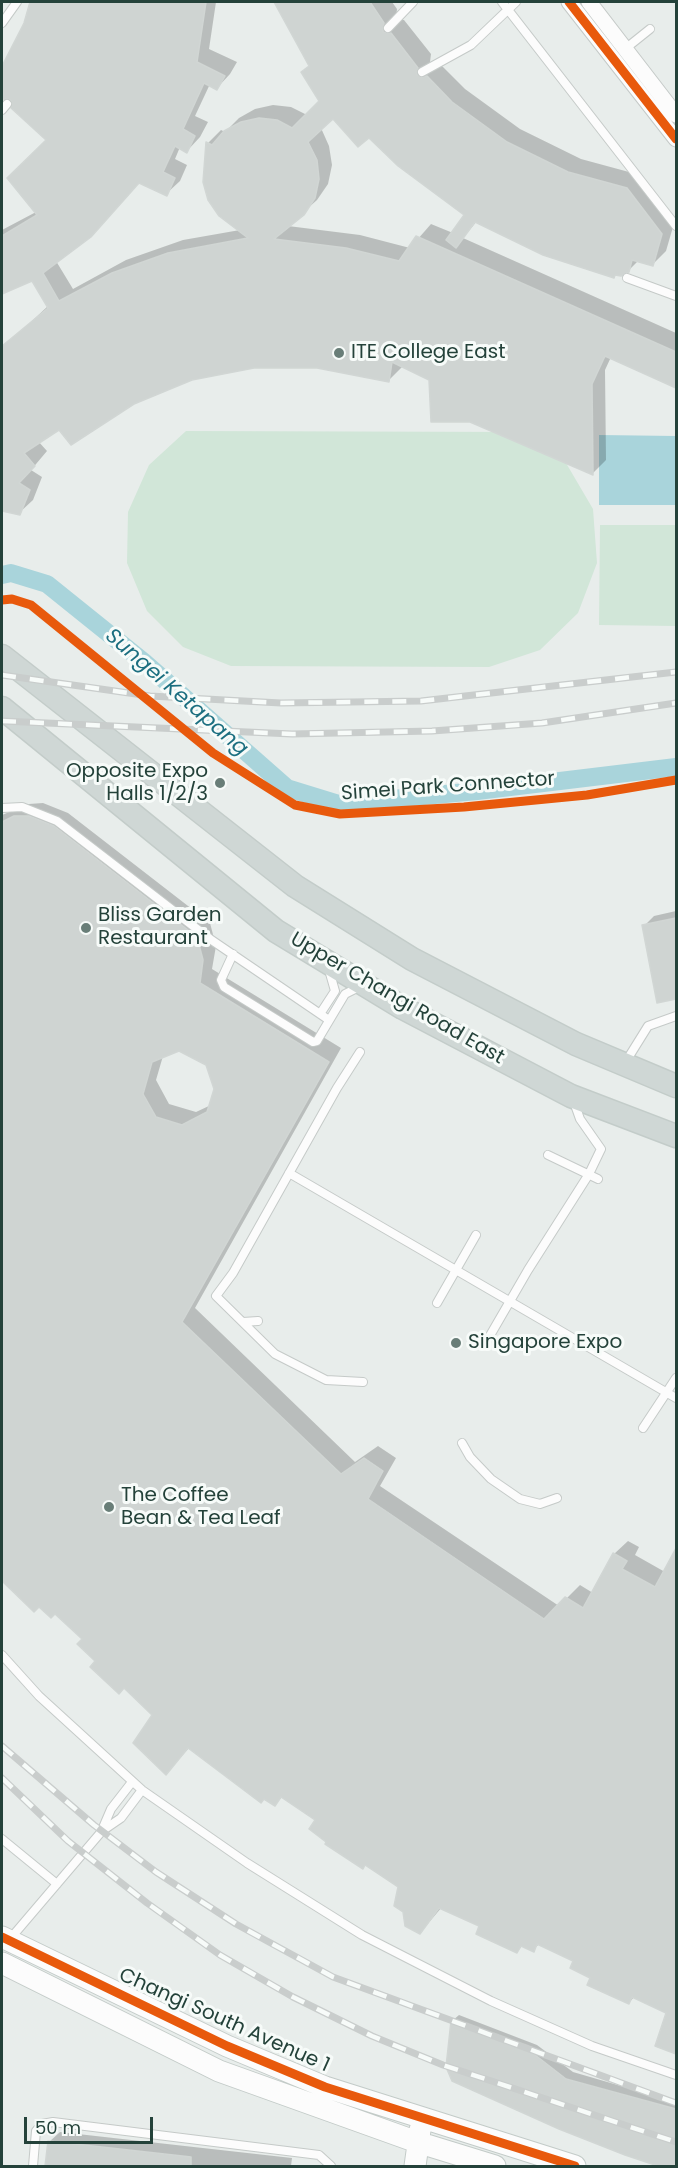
<!DOCTYPE html>
<style>
body{margin:0}
#map{position:relative;width:678px;height:2168px;overflow:hidden;background:#e8edeb;font-family:Poppins,sans-serif}
canvas{display:block}
.frame{position:absolute;inset:0;border:3px solid #24423a;pointer-events:none}
.scale{position:absolute;left:24px;top:2117px;width:129px;height:27px;box-sizing:border-box;border:3px solid #24423a;border-top:0;padding-left:8px;font-size:18px;line-height:21px;white-space:nowrap;color:#24423a;-webkit-text-stroke:4px #f7fbf9;paint-order:stroke}
</style>
<div id="map">
<canvas width="678" height="2168"></canvas>
<div class="frame"></div>
<div class="scale">50 m</div>
</div>
<script>
const ctx = document.querySelector('canvas').getContext('2d');
ctx.lineJoin = 'round';
function paint(path, color) {
  ctx.fillStyle = color;
  ctx.fill(path, 'evenodd');
}
function shape(rows) {
  const path = new Path2D();
  for (const r of rows) {
    path.moveTo(r[0], r[1]);
    for (let i = 2; i < r.length; i += 2) path.lineTo(r[i], r[i + 1]);
  }
  return path;
}
function strokePath(path, color, width, dash) {
  ctx.strokeStyle = color;
  ctx.lineWidth = width;
  ctx.lineCap = dash ? 'butt' : 'round';
  ctx.setLineDash(dash || []);
  ctx.stroke(path);
}
function write(font, color, halo, rows, align = 'center') {
  ctx.font = font + ' Poppins,sans-serif';
  ctx.lineWidth = 6;
  ctx.setLineDash([]);
  ctx.textBaseline = 'middle';
  ctx.strokeStyle = halo;
  ctx.fillStyle = color;
  for (const [text, x, y, turn = 0] of rows) {
    ctx.save();
    ctx.translate(x, y);
    ctx.rotate((+turn || 0) * Math.PI / 180);
    ctx.textAlign = isNaN(turn) ? turn : align;
    if (halo) ctx.strokeText(text, 0, 0);
    ctx.fillText(text, 0, 0);
    ctx.restore();
  }
}
paint(shape([
 [186,431,522,432,566,463,593,509,597,563,578,613,540,650,489,667,231,666,183,647,147,611,127,563,128,512,149,465],
 [600,525,676,525,676,626,599,625]
]), '#d1e6d8');
paint(shape([
 [599,435,676,436,676,505,599,505]
]), '#a9d4db');
paint(shape([
 [31,2,216,2,209,49,237,62,230,74,217,88,210,84,195,116,208,122,200,137,187,151,180,147,175,159,187,165,180,181,166,194,140,182,104,222,56,261,73,289,126,260,183,240,240,230,205,181,208,143,221,130,225,132,239,118,255,109,273,105,291,107,307,115,321,101,310,65,276,2,392,2,397,9,396,19,404,20,431,54,430,62,440,64,465,89,520,129,581,159,640,175,675,220,666,251,653,264,639,260,628,271,614,276,477,221,463,238,676,333,676,386,611,357,605,370,606,460,593,473,430,379,403,366,389,380,317,366,254,366,192,379,60,428,38,441,47,451,31,470,42,477,33,500,19,513,2,510,2,349,48,306,32,279,2,293,2,230,36,212,48,139,13,98,2,97,2,68,26,23],
 [333,116,369,136,466,215,453,233,431,224,410,248,360,235,288,226,317,200,328,184,332,165,329,146,321,128],
 [43,803,68,813,210,923,216,946,212,969,341,1048,195,1308,355,1462,378,1446,396,1458,380,1486,559,1606,580,1585,593,1593,614,1554,628,1541,639,1547,635,1555,665,1572,676,1551,676,2053,657,2045,668,2013,634,1997,629,2003,592,1977,575,1960,540,1943,533,1950,523,1945,517,1952,481,1926,442,1907,420,1933,400,1887,317,1820,283,1796,275,1804,190,1747,166,1773,154,1715,97,1661,85,1639,56,1612,2,1569,2,815,29,804],
 [179,1049,207,1064,215,1089,211,1105,196,1112,169,1104,156,1080,163,1056],
 [676,911,676,997,658,1001,644,926,654,916],
 [459,2015,537,2045,573,2072,676,2102,676,2166,664,2166,509,2106,448,2067,452,2021],
 [456,2021,537,2052,536,2055,456,2024],
 [60,2132,292,2158,291,2166,47,2166,49,2142]
]), '#0003');
strokePath(shape([
 [2,575,11,573,47,584,144,662,287,788,339,804,477,791,676,767]
]), '#a9d4db', 18);
const building = shape([
 [30,2,206,2,197,62,225,76,217,90,204,83,183,129,195,136,187,153,175,146,163,172,175,178,167,196,139,183,91,237,43,273,59,301,112,273,168,253,248,238,219,216,208,200,203,182,206,142,212,145,224,131,241,122,259,118,277,120,292,128,319,101,301,72,309,66,274,2,370,2,384,23,383,32,391,33,418,68,417,75,427,76,452,102,507,142,568,172,627,188,662,234,653,266,632,260,629,272,621,276,615,275,614,278,543,255,475,222,456,248,446,240,464,215,398,166,369,138,358,147,333,119,308,142,317,160,319,179,315,198,304,215,274,239,346,248,399,261,416,236,676,352,676,388,605,356,592,384,593,475,470,422,431,422,429,380,392,362,389,382,317,368,254,368,192,380,134,404,71,445,59,430,24,453,35,466,19,483,30,490,20,515,2,511,2,346,48,308,32,281,2,294,2,236,37,215,7,178,46,140,11,108,11,100,2,99,2,66,24,23,30,2],
 [14,816,29,816,54,826,197,937,203,960,200,983,329,1062,182,1322,341,1474,364,1458,383,1471,368,1499,544,1619,565,1597,583,1608,613,1553,627,1561,622,1569,655,1587,676,1548,676,2054,655,2046,666,2013,632,1997,629,2004,587,1985,590,1978,570,1968,573,1961,537,1944,534,1952,521,1946,517,1953,476,1934,479,1926,439,1908,420,1934,405,1926,403,1912,394,1906,398,1887,365,1865,363,1869,325,1844,326,1842,309,1829,315,1820,281,1797,275,1806,264,1799,261,1803,188,1748,166,1775,133,1743,152,1715,124,1688,119,1694,90,1667,95,1661,77,1644,82,1639,55,1614,51,1618,39,1607,34,1612,2,1581,2,822,14,816],
 [179,1051,206,1065,214,1089,207,1112,182,1125,156,1117,143,1094,152,1062,179,1051],
 [676,918,676,999,657,1003,642,925,676,918],
 [451,2021,530,2051,566,2079,676,2109,676,2166,658,2166,625,2155,559,2129,452,2081,446,2067,451,2021],
 [48,2141,191,2157,191,2166,45,2166,48,2141]
]);
paint(building, '#cfd4d2');
strokePath(building, '#d1d6d4', 1.5);
const lane = shape([
 [502,2,676,226],
 [2,23,17,2],
 [388,28,413,2],
 [625,49,650,29],
 [422,72,471,45,516,2],
 [2,110,7,104],
 [627,278,676,296],
 [2,808,22,807,57,821,210,939,329,1020],
 [233,954,221,980,224,987,313,1042,317,1041,345,994,361,986],
 [320,1014,335,991,329,970],
 [360,1052,337,1088,233,1273,216,1296,275,1354,326,1380,363,1382],
 [625,1063,648,1026,676,1016],
 [548,1155,598,1179],
 [289,1173,676,1398],
 [437,1303,476,1235],
 [243,1322,258,1321],
 [488,1339,528,1270,589,1174,601,1149,580,1119,574,1102],
 [643,1428,676,1378],
 [462,1443,470,1457,491,1479,520,1499,540,1504,557,1498],
 [2,1655,39,1696,142,1790,247,1863,362,1935,491,2001,592,2046,676,2075],
 [102,1830,111,1809,132,1782],
 [2,1839,57,1884],
 [10,1939,102,1831,121,1818,142,1790],
 [33,2166,36,2131,42,2124,53,2122,319,2155,331,2166]
]);
const street = shape([
 [569,2,676,139],
 [589,2,676,115]
]);
const secondary = shape([
 [2,1937,227,2046,325,2087,575,2166],
 [2,1963,219,2071,417,2142,495,2166],
 [415,2166,420,2130]
]);
const primary = shape([
 [2,656,295,886,412,959,576,1044,676,1086],
 [2,708,276,931,403,1008,571,1096,676,1136]
]);
strokePath(lane, '#c5cac8', 10);
strokePath(street, '#c5cac8', 17);
strokePath(secondary, '#c3cbc8', 23);
strokePath(primary, '#c3ccc9', 25);
strokePath(lane, '#fcfcfc', 8);
strokePath(street, '#fcfcfc', 15);
strokePath(secondary, '#fcfcfc', 21);
strokePath(primary, '#cfd7d5', 22);
const rail = shape([
 [2,675,150,696,281,703,421,701,676,672],
 [2,721,292,734,432,731,542,723,676,703],
 [2,1746,94,1825,156,1872,236,1924,333,1977,676,2103],
 [2,1778,68,1841,147,1903,220,1955,293,1997,372,2036,443,2065,676,2142]
]);
strokePath(rail, '#c9cdcc', 7);
strokePath(rail, '#f7fbf9', 4.5, [14]);
strokePath(shape([
 [569,2,676,139],
 [2,600,12,599,31,605,213,753,295,805,340,814,464,807,587,795,676,780],
 [2,1937,227,2046,325,2087,575,2166]
]), '#e8590c', 9);
for (const [x, y, r, color] of [
 [339,353,6,"#697e78"],
 [220,783,6,"#697e78"],
 [86,928,6,"#697e78"],
 [456,1343,6,"#697e78"],
 [109,1507,6,"#697e78"]
]) {
  const dot = new Path2D();
  dot.arc(x, y, r, 0, 2 * Math.PI);
  ctx.fillStyle = color;
  ctx.fill(dot);
  strokePath(dot, '#f7fbf9', 2);
}
write('20px', '#24423a', '#f7fbf9', [
 ["ITE College East",351,353],
 ["Opposite Expo",208,772,"right"],
 ["Halls 1/2/3",208,795,"right"],
 ["Bliss Garden",98,916],
 ["Restaurant",98,939],
 ["Singapore Expo",468,1343],
 ["The Coffee",121,1496],
 ["Bean & Tea Leaf",121,1519]
], 'left');
write('20px', '#24423a', '#f7fbf9', [
 ["Simei Park Connector",448,787,-4],
 ["Upper Changi Road East",397,999,30],
 ["Changi South Avenue 1",224,2021,24]
]);
write('italic 21px', '#1c6f80', '#f7fbf9', [
 ["Sungei Ketapang",176,693,41]
]);
</script>
